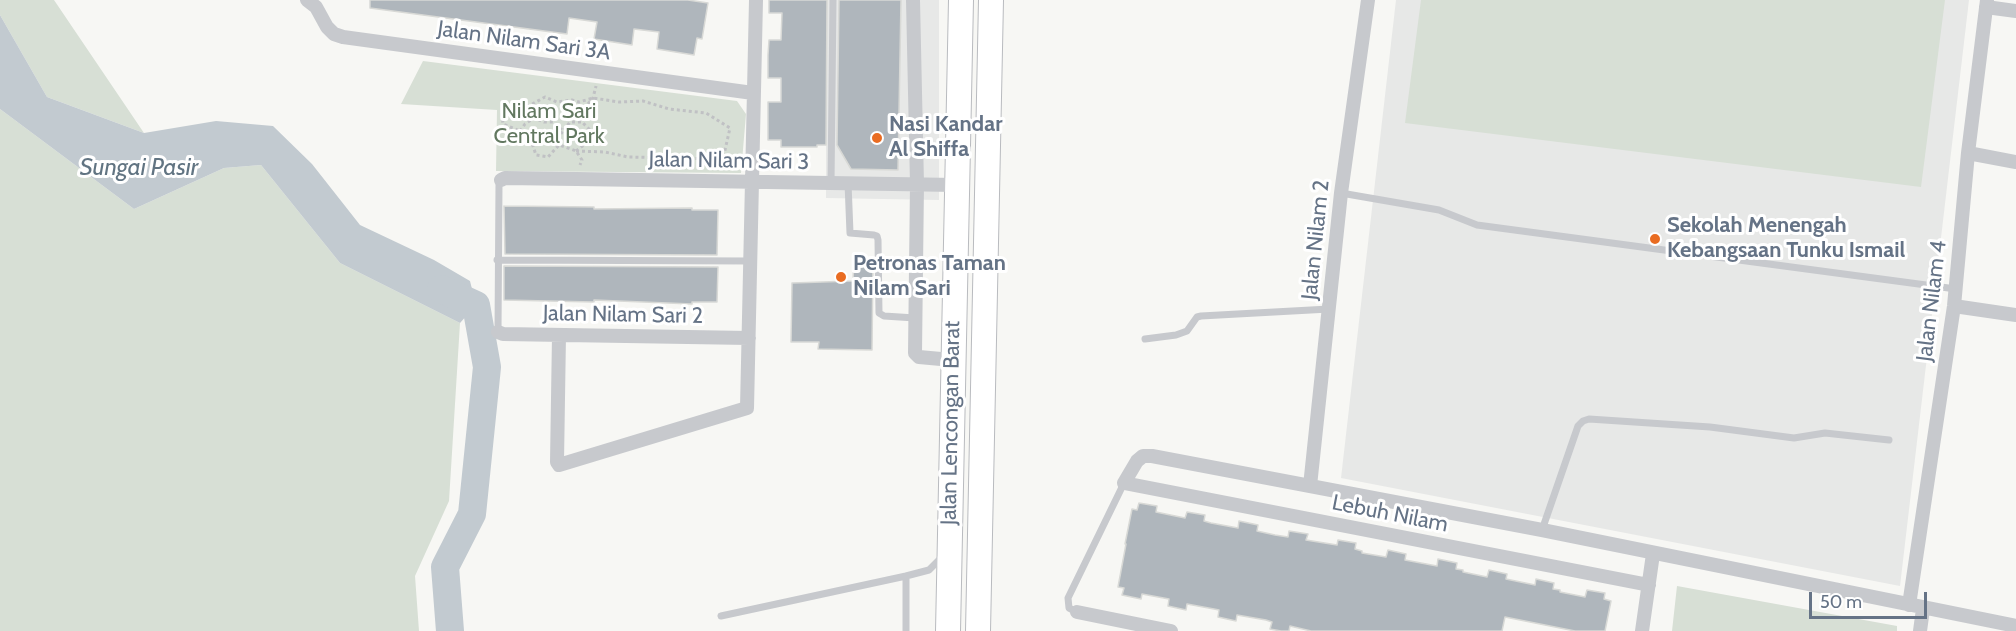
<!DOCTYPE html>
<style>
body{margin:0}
#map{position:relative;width:2016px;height:631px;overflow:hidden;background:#f7f7f4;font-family:Cabin,sans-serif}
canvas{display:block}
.scale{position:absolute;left:1809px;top:592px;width:118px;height:27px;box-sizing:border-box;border:3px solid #657386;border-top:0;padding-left:8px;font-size:18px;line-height:21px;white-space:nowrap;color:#657386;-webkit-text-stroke:4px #fff;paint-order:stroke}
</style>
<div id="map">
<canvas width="2016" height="631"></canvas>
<div class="scale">50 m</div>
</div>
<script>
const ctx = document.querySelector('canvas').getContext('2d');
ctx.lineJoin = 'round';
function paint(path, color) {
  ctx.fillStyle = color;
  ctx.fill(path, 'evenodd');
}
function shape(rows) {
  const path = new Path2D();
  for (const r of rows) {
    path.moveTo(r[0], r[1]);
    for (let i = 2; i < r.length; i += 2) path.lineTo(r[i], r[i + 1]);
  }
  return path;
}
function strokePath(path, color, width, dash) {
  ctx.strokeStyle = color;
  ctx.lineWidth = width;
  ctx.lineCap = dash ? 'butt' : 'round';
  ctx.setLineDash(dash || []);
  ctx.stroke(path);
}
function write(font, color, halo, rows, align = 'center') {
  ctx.font = font + ' Cabin,sans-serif';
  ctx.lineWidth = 6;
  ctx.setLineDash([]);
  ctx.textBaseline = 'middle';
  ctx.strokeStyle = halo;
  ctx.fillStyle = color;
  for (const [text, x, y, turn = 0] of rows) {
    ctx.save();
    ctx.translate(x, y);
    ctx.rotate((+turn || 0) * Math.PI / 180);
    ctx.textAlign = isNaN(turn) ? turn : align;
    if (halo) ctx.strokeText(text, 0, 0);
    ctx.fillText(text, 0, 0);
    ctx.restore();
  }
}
paint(shape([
 [826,0,939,0,939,200,826,198],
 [1396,0,1969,0,1900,586,1341,478]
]), '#e7e8e7');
paint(shape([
 [0,0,54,0,144,133,47,97,0,15],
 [1421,0,1945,0,1921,187,1405,123],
 [423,61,737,101,746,114,741,173,496,171,497,110,401,104],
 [0,109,134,209,224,168,261,165,340,263,460,323,449,501,415,576,419,631,0,631],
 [1677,586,1897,626,1897,631,1672,631]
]), '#d7dfd5');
paint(shape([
 [0,15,47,97,144,133,216,121,273,126,312,164,360,225,434,260,470,281,476,305,460,323,340,263,261,165,224,168,134,209,0,109]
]), '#c2cad0');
strokePath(shape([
 [441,289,476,305,487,367,472,514,445,567,450,631]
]), '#c2cad0', 28);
const building = shape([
 [370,0,688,0,708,3,702,39,697,38,694,55,657,49,659,32,634,29,632,45,594,39,597,22,569,18,567,34,370,8,370,0],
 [769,0,827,0,826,145,817,145,817,147,781,147,781,140,768,140,768,102,781,102,781,78,768,78,768,55,769,40,781,40,782,13,769,13,769,0],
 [839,0,901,0,898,170,851,169,837,145,839,0],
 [504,206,594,207,594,209,692,208,692,210,718,210,717,255,505,254,504,206],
 [854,257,873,258,872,350,818,349,819,342,791,342,792,283,853,281,854,257],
 [504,266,718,267,717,302,692,302,692,304,594,300,594,302,504,300,504,266],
 [1139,503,1157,506,1156,512,1185,518,1187,512,1205,515,1204,521,1211,523,1238,528,1239,521,1258,525,1257,531,1275,535,1288,537,1289,531,1308,534,1306,540,1337,545,1338,540,1356,543,1355,549,1362,551,1362,553,1386,557,1388,550,1406,554,1405,560,1437,566,1438,559,1457,563,1456,569,1463,570,1463,572,1487,577,1489,570,1507,574,1506,579,1535,585,1536,579,1554,583,1553,589,1560,590,1560,592,1585,597,1587,590,1605,593,1604,599,1611,601,1605,631,1575,631,1505,617,1502,631,1311,631,1290,626,1289,631,1281,631,1270,629,1272,622,1266,620,1237,615,1236,621,1218,617,1219,610,1214,609,1187,604,1186,610,1168,606,1169,599,1142,594,1141,599,1122,595,1124,588,1118,587,1126,544,1125,544,1132,509,1137,510,1139,503]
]);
paint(building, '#afb6bc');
strokePath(building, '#d8d9d6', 1.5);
const highway = shape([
 [948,631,961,0],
 [978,631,991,0]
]);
strokePath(highway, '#b9bbbf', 26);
strokePath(shape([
 [520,131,525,124,534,118,544,122,553,122,563,131,570,122,582,122],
 [559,145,558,138,563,131],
 [576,151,605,152,628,157,723,159,730,128,706,113,669,109,643,101,619,102,593,98,579,102,572,100,557,102,545,97,523,109,510,108,502,114,503,124,520,131,524,139,532,143,536,155,548,157,559,145,576,151,582,160,580,165],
 [576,151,592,139,591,131,582,122,587,105,593,98,596,86]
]), '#c0c1c4', 3, [3, 3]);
strokePath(shape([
 [831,183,833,0],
 [848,183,850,233,874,235,877,236,878,240,879,313,884,316,915,318],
 [1341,193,1439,210,1477,225,1956,289],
 [497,260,750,261],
 [498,332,499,184,501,180],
 [1145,339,1176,335,1187,331,1197,317,1201,316,1329,309],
 [1542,530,1578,426,1583,421,1589,419,1710,427,1794,438,1825,433,1889,440],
 [1077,612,1069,608,1068,598,1124,483],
 [721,616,906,576],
 [906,631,906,576,929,570,943,556]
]), '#c7c9cd', 7);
strokePath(shape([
 [307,0,316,7,327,27,334,34,343,37,753,93],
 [913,0,917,184,915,353,919,357,952,360],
 [1986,7,2016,11],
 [1968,153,2016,162],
 [501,180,505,178,577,179,956,185],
 [1954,306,2016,315],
 [498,332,503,334,749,338],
 [559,335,557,462,559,465,747,408,756,0],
 [1310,486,1341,193,1368,0],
 [1649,585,1124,483,1137,461,1143,456,1152,456,1542,530,2016,626],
 [1909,605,1954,306,1968,153,1987,0],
 [1077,612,1171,631],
 [1642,631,1653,554],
 [1920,631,1923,609]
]), '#c7c9cd', 14);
strokePath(highway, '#fff', 24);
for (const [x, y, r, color] of [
 [877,138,6,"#e96c22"],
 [1655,239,6,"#e96c22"],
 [841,277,6,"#e96c22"]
]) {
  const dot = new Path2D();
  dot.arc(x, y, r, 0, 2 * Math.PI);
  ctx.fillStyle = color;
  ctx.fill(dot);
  strokePath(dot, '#fff', 2);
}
write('22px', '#657386', '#fff', [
 ["Jalan Nilam Sari 3A",524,41,8],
 ["Jalan Nilam Sari 3",729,161,1],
 ["Jalan Nilam 2",1316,240,-84],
 ["Jalan Nilam 4",1932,301,-83],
 ["Jalan Nilam Sari 2",623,315,1],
 ["Jalan Lencongan Barat",951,423,-89],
 ["Lebuh Nilam",1390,514,11]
]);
write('22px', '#627860', '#fff', [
 ["Nilam Sari",549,112],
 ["Central Park",549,137]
]);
write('bold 22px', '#657386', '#fff', [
 ["Nasi Kandar",889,125],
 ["Al Shiffa",889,150],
 ["Sekolah Menengah",1667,226],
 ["Kebangsaan Tunku Ismail",1667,251],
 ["Petronas Taman",853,264],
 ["Nilam Sari",853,289]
], 'left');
write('italic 24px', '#617482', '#fff', [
 ["Sungai Pasir",139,168]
]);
</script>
